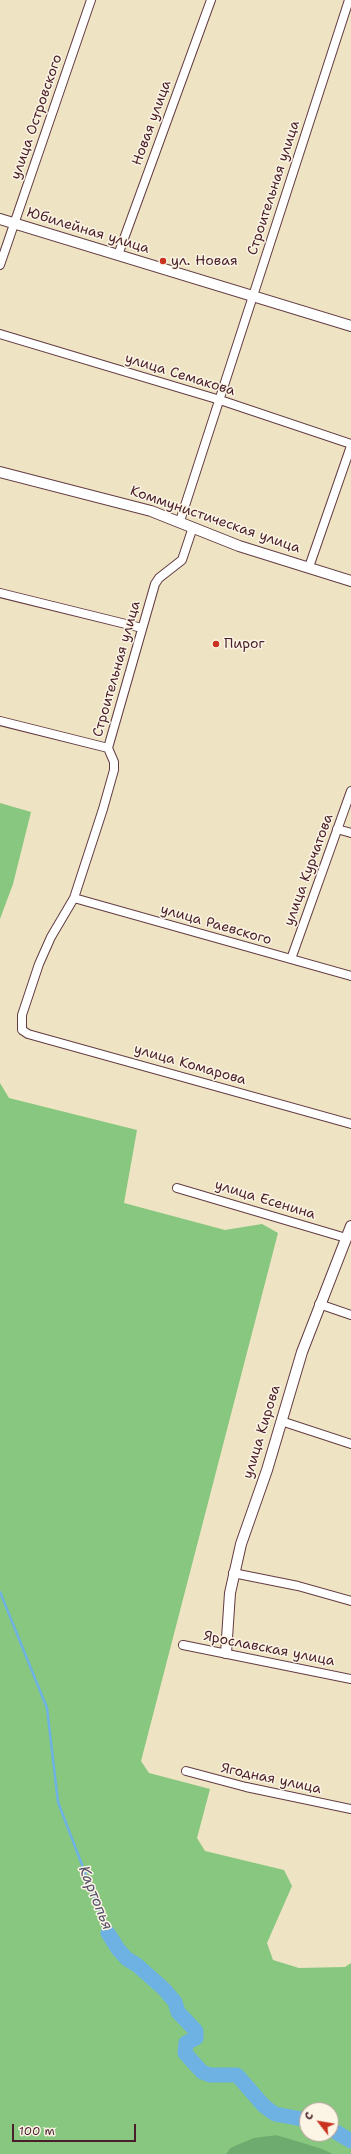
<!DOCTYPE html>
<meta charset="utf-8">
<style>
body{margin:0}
#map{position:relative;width:351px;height:2154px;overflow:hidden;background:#eee3c3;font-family:"Shantell Sans",sans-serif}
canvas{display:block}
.north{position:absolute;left:299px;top:2102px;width:40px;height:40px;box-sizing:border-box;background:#fcf5e5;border:1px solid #b59f9b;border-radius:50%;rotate:301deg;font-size:11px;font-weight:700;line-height:16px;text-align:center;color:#4a1f2b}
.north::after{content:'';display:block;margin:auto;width:14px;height:18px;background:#c8321e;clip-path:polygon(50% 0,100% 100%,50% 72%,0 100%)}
.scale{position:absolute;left:12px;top:2124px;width:124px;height:18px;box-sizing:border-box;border:2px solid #4a1f2b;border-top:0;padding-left:5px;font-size:12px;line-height:14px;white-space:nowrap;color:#4a1f2b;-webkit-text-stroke:3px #fcf5e5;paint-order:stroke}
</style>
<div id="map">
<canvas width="351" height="2154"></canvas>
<div class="north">С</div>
<div class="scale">100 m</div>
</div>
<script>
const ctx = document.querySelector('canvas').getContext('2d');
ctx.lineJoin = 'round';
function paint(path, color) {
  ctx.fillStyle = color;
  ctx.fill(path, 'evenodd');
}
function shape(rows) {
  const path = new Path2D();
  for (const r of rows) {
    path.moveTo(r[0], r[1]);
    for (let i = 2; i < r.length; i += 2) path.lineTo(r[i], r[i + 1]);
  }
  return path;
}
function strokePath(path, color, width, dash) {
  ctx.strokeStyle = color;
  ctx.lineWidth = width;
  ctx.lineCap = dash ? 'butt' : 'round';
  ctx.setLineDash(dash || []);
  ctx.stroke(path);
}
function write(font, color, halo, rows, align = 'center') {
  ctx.font = font + ' "Shantell Sans",sans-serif';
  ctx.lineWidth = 3;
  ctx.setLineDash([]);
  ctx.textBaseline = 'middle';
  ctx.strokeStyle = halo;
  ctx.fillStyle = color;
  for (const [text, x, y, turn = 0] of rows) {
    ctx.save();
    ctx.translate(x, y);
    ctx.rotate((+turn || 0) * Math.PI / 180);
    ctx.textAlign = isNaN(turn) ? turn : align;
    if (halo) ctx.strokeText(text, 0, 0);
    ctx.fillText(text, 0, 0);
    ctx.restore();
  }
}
paint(shape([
 [0,803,31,812,13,884,0,919],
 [0,1083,9,1098,137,1130,124,1203,225,1230,262,1224,278,1233,141,1761,149,1773,210,1789,197,1838,205,1851,284,1870,292,1886,267,1943,273,1960,299,1968,345,1967,351,1963,351,2154,333,2154,277,2135,230,2148,226,2154,0,2154],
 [307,2110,331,2110,331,2134,307,2134]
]), '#87c77f');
paint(shape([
 [277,2135,322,2149,333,2154,226,2154,230,2148,254,2138]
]), '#6dac6e');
strokePath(shape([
 [0,1592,47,1708,58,1802,108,1933]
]), '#6eb2e4', 2.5);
strokePath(shape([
 [108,1933,118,1949,127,1959,137,1965,164,1989,175,2002,178,2012,196,2031,196,2038,186,2043,185,2053,202,2072,210,2075,237,2075,264,2106,275,2114,307,2120],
 [331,2129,351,2141]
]), '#6eb2e4', 15);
const minor = shape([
 [118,255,211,0],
 [0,265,91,0],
 [0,334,220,400,351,444],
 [180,521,349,0],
 [193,527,182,560,159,578,155,584,108,748,114,762,114,770,103,809,74,898,51,937,39,964,22,1015,22,1030,28,1034,351,1124],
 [309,567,351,446],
 [0,593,142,628],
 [0,721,108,748],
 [337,829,351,833],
 [74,898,351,976],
 [291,959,351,791],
 [177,1188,346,1238],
 [319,1304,351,1315],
 [281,1421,351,1444],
 [233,1573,298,1586,351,1601],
 [183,1645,351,1679],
 [186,1771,246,1787,351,1809]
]);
const tertiary = shape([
 [0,219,351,326],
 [0,472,151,511,239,546,351,581],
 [226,1653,230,1593,241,1544,267,1470,302,1352,351,1226]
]);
strokePath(minor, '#633c42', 10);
strokePath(tertiary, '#633c42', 12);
strokePath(minor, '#fff', 8);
strokePath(tertiary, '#fff', 10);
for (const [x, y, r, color] of [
 [163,261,4,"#c8321e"],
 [216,644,4,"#c8321e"]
]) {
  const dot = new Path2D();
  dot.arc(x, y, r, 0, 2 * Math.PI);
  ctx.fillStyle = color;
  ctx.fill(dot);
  strokePath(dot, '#fcf5e5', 1.5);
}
write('14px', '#4a1f2b', '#fcf5e5', [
 ["улица Островского",37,117,-71],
 ["Новая улица",152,123,-70],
 ["Строительная улица",274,188,-72],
 ["Юбилейная улица",88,231,17],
 ["улица Семакова",180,375,17],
 ["Коммунистическая улица",215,520,19],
 ["Строительная улица",117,669,-74],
 ["улица Курчатова",309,870,-70],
 ["улица Раевского",216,925,16],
 ["улица Комарова",190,1065,16],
 ["улица Есенина",265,1200,17],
 ["улица Кирова",262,1432,-73],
 ["Ярославская улица",269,1649,11],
 ["Ягодная улица",271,1779,12]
]);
write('14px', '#4a1f2b', '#fcf5e5', [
 ["ул. Новая",171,261],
 ["Пирог",224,644]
], 'left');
write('italic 15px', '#57526c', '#fcf5e5', [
 ["Картопья",95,1898,68]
]);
</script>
